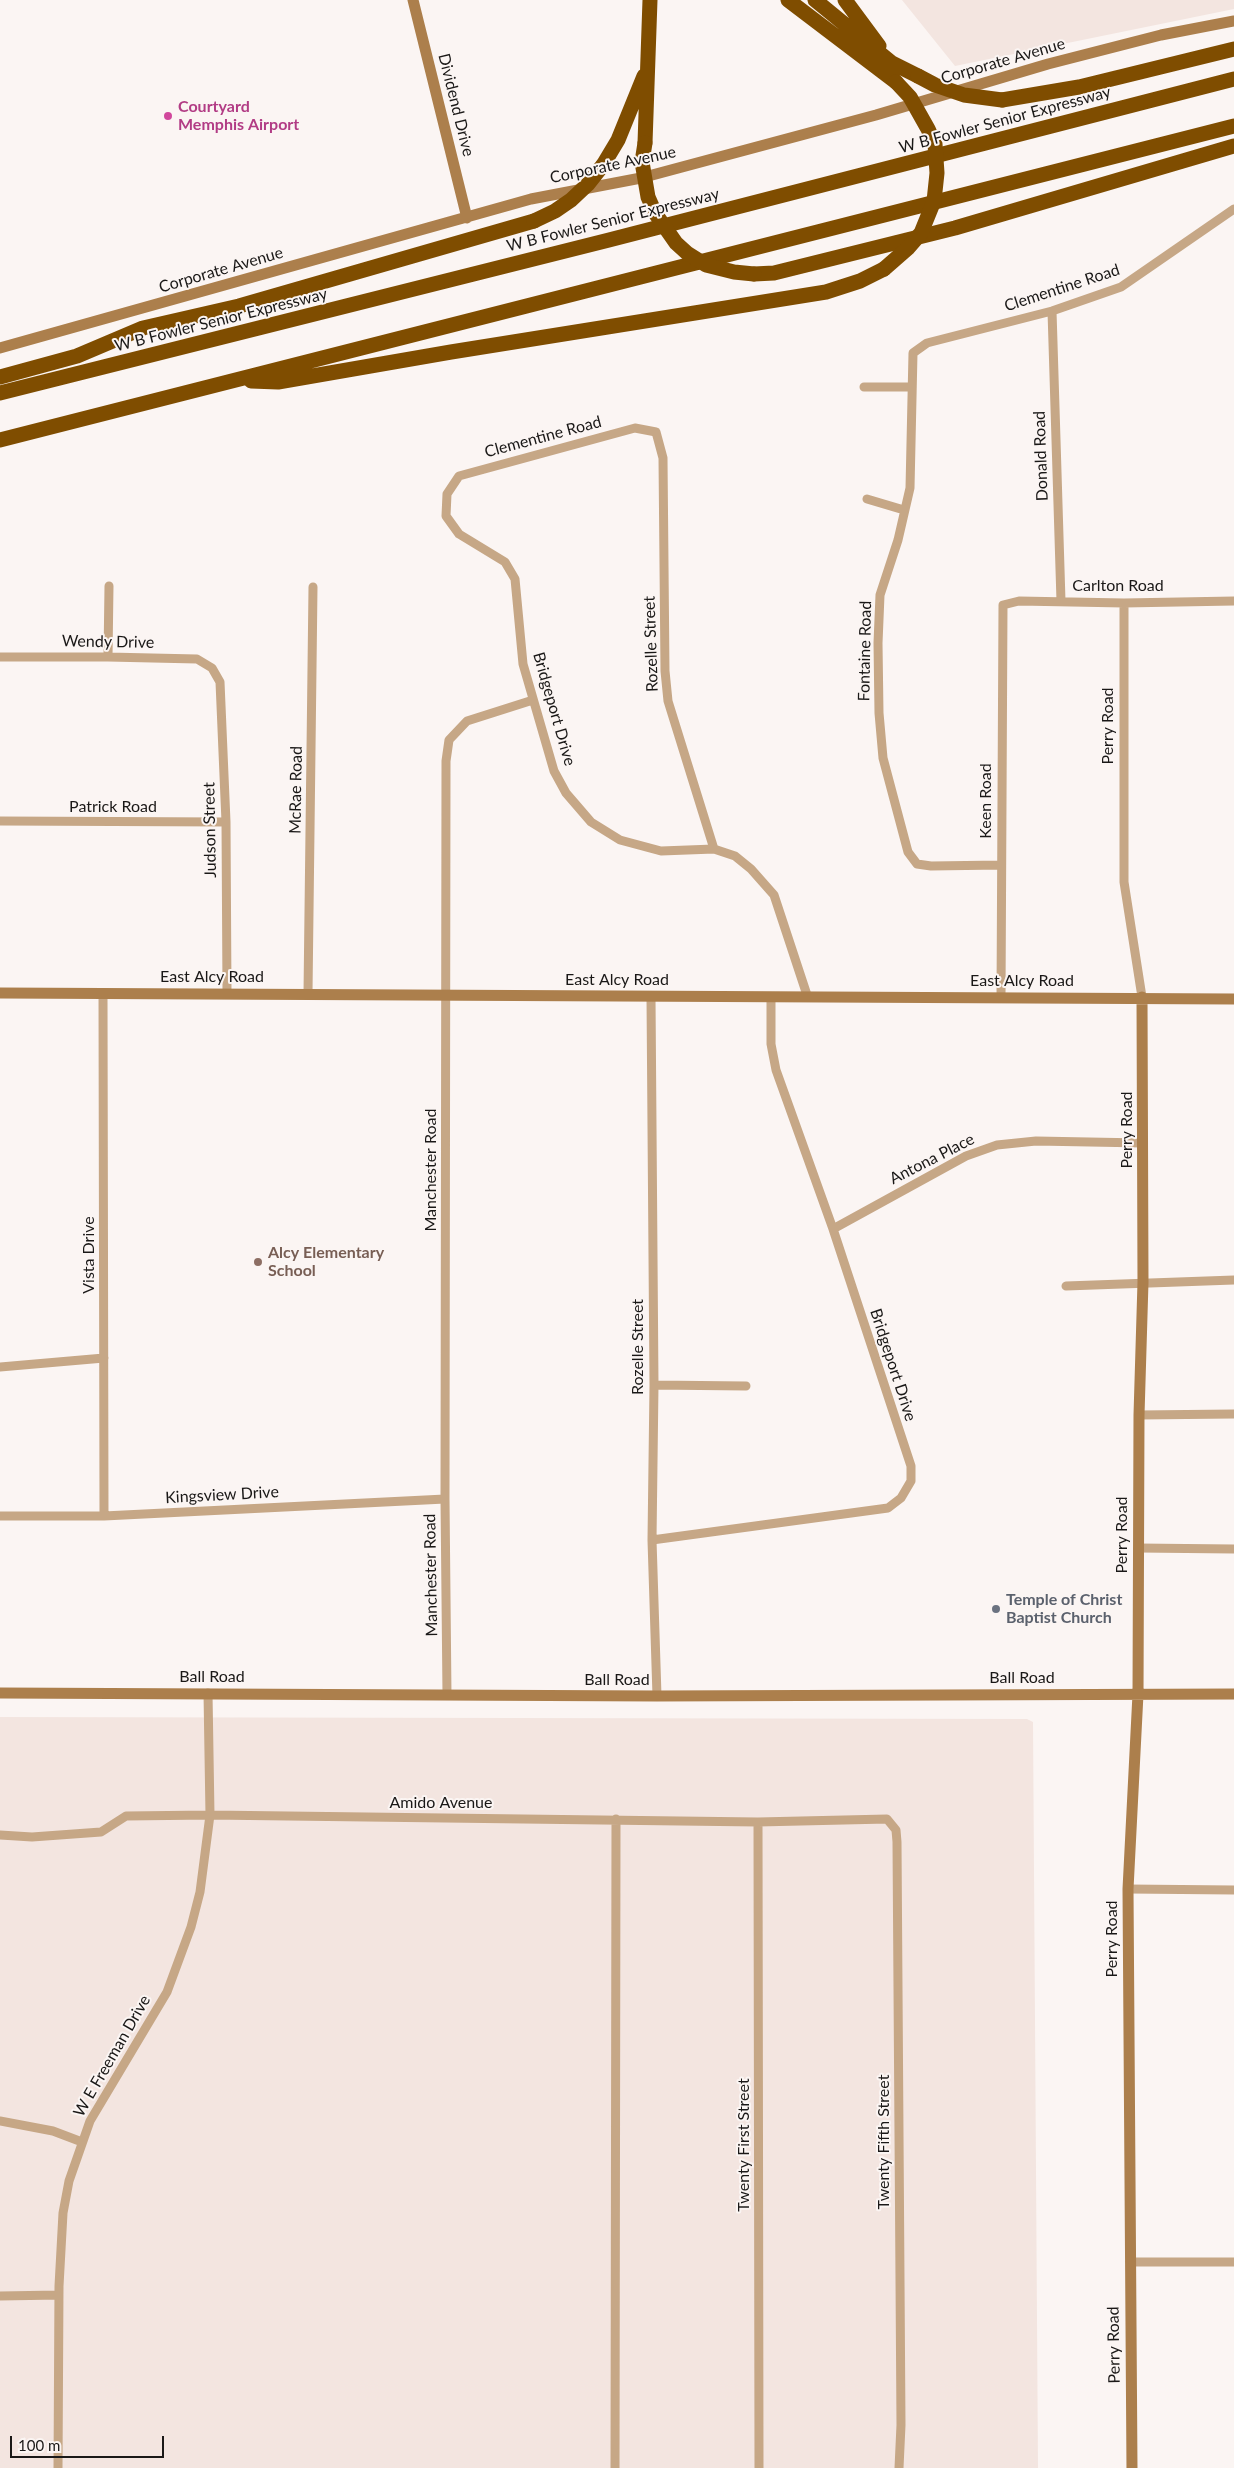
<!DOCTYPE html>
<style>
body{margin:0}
#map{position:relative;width:1234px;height:2468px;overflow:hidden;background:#fbf5f3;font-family:Lato,sans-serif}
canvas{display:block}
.scale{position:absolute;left:10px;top:2436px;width:154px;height:22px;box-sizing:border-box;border:2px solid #1a1817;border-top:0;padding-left:6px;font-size:15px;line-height:18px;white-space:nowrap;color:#1a1817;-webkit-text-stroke:4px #fbf5f3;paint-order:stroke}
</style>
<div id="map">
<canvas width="1234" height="2468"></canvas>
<div class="scale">100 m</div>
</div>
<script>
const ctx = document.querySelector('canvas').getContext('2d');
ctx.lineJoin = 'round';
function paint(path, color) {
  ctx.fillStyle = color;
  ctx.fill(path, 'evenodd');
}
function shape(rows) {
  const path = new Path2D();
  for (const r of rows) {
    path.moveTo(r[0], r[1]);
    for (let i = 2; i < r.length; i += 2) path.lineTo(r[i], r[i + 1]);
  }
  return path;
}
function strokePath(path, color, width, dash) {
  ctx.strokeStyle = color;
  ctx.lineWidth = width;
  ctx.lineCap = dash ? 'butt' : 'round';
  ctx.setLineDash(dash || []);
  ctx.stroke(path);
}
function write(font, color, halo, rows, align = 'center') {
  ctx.font = font + ' Lato,sans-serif';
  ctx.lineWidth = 4;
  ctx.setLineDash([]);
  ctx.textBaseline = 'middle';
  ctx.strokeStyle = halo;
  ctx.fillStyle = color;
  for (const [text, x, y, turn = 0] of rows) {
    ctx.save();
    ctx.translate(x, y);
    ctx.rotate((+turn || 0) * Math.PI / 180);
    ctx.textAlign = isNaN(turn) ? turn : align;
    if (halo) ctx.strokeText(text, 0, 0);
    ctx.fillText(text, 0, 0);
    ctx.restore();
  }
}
paint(shape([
 [902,0,1234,0,1234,9,955,66],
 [0,1717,1027,1719,1033,1722,1038,2468,0,2468]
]), '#f3e5e0');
strokePath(shape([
 [1052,311,1061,601],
 [864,387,912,387],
 [867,499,904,510],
 [1124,603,1124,882,1142,997],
 [0,657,108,657,197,659,212,668,220,682,226,822,227,993],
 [108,657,109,586],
 [0,821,226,822],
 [714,849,668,701,665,671,663,458,656,432,635,428,459,476,447,494,446,516,459,534,505,562,515,579,523,664,554,771,566,793,591,822,620,840,661,851,714,849,735,856,751,869,774,895,807,995],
 [1001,865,931,866,917,864,908,852,883,758,879,713,878,643,880,595,898,540,910,488,913,353,927,343,1052,311,1121,287,1234,209],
 [103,993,104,1516],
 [308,993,313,587],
 [651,997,654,1385,652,1540,657,1696],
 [1001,998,1003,605,1019,601,1124,603,1234,601],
 [833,1229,966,1156,997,1145,1036,1141,1143,1143],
 [1066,1286,1234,1280],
 [0,1367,104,1358],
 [654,1385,746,1386],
 [1139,1415,1234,1414],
 [0,1516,104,1516,445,1499],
 [652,1540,888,1508,901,1498,911,1481,911,1466,833,1229,776,1070,771,1044,771,997],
 [1138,1548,1234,1549],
 [447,1695,445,1499,446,761,449,740,467,721,533,700],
 [758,1822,759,2468],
 [0,1835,32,1837,101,1832,126,1816,210,1815,758,1822,887,1819,896,1830,897,1842,901,2425,899,2468],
 [1128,1889,1234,1890],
 [0,2121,53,2131,82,2142],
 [1130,2262,1234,2262],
 [0,2296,59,2295],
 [58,2468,59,2286,63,2213,69,2181,90,2121,167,1992,191,1927,200,1892,210,1815,208,1693],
 [615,2468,616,1819]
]), '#c6a786', 9);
strokePath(shape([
 [413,0,467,218],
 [0,348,531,199,641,178,876,115,1048,64,1161,35,1234,21],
 [0,993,1234,999],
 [0,1693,657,1696,1234,1694],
 [1132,2468,1128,1889,1138,1694,1139,1415,1143,1282,1142,997]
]), '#ac7f4c', 11);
strokePath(shape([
 [788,0,896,82],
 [815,0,892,63,918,76],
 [845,0,879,46],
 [1002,100,1079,87,1234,49],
 [645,143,650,0],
 [603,165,618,140,644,76],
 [754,274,774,273,955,228,1234,146],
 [0,377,77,356,143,328,239,306,534,221],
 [251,381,278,382,451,352,826,292,860,281,884,269],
 [0,393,609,240,1234,79],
 [0,440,1234,126]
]), '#7f4d00', 15);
strokePath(shape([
 [918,76,935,85,964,95,1002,100],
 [645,143,642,162,648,197,655,213,676,243,687,253,706,265,734,272,754,274],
 [534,221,555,211,571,200,588,184,603,165],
 [884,269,908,248,921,233,934,201,937,173,935,144,928,129,910,97,896,82]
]), '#7f4d00', 15);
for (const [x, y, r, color] of [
 [168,116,5,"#d1479c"],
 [258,1262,5,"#8d6e63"],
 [996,1609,5,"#6b7280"]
]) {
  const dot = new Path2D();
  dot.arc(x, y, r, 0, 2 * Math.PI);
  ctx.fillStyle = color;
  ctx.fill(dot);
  strokePath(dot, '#fbf5f3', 2);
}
write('16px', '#1a1817', '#fbf5f3', [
 ["Corporate Avenue",1003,61,-16],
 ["Dividend Drive",456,105,76],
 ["W B Fowler Senior Expressway",1005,120,-15],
 ["Corporate Avenue",613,165,-12],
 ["W B Fowler Senior Expressway",613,220,-14],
 ["Corporate Avenue",221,270,-16],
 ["Clementine Road",1062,288,-18],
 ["W B Fowler Senior Expressway",221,320,-14],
 ["Clementine Road",543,437,-15],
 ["Donald Road",1041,456,-92],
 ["Carlton Road",1118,586],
 ["Wendy Drive",108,642,1],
 ["Rozelle Street",651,644,-92],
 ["Fontaine Road",865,651,-89],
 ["Bridgeport Drive",554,709,74],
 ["Perry Road",1108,726,-90],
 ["McRae Road",296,790,-89],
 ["Keen Road",986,801,-90],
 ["Patrick Road",113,807],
 ["Judson Street",210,830,-91],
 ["East Alcy Road",212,977],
 ["East Alcy Road",617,980],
 ["East Alcy Road",1022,981],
 ["Perry Road",1127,1130,-90],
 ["Antona Place",932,1159,-27],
 ["Manchester Road",431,1170,-90],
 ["Vista Drive",89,1255,-90],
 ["Rozelle Street",638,1347,-90],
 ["Bridgeport Drive",893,1365,72],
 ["Kingsview Drive",222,1495,-3],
 ["Perry Road",1122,1535,-90],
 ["Manchester Road",431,1575,-91],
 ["Ball Road",212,1677],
 ["Ball Road",1022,1678],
 ["Ball Road",617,1680],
 ["Amido Avenue",441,1803],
 ["Perry Road",1112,1939,-90],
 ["W E Freeman Drive",112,2056,-60],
 ["Twenty Fifth Street",884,2142,-90],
 ["Twenty First Street",744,2145,-90],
 ["Perry Road",1114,2345,-91]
]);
write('bold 16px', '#b23c85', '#fbf5f3', [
 ["Courtyard",178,107],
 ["Memphis Airport",178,125]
], 'left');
write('bold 16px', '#785e54', '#fbf5f3', [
 ["Alcy Elementary",268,1253],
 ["School",268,1271]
], 'left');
write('bold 16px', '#5b616d', '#fbf5f3', [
 ["Temple of Christ",1006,1600],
 ["Baptist Church",1006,1618]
], 'left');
</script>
